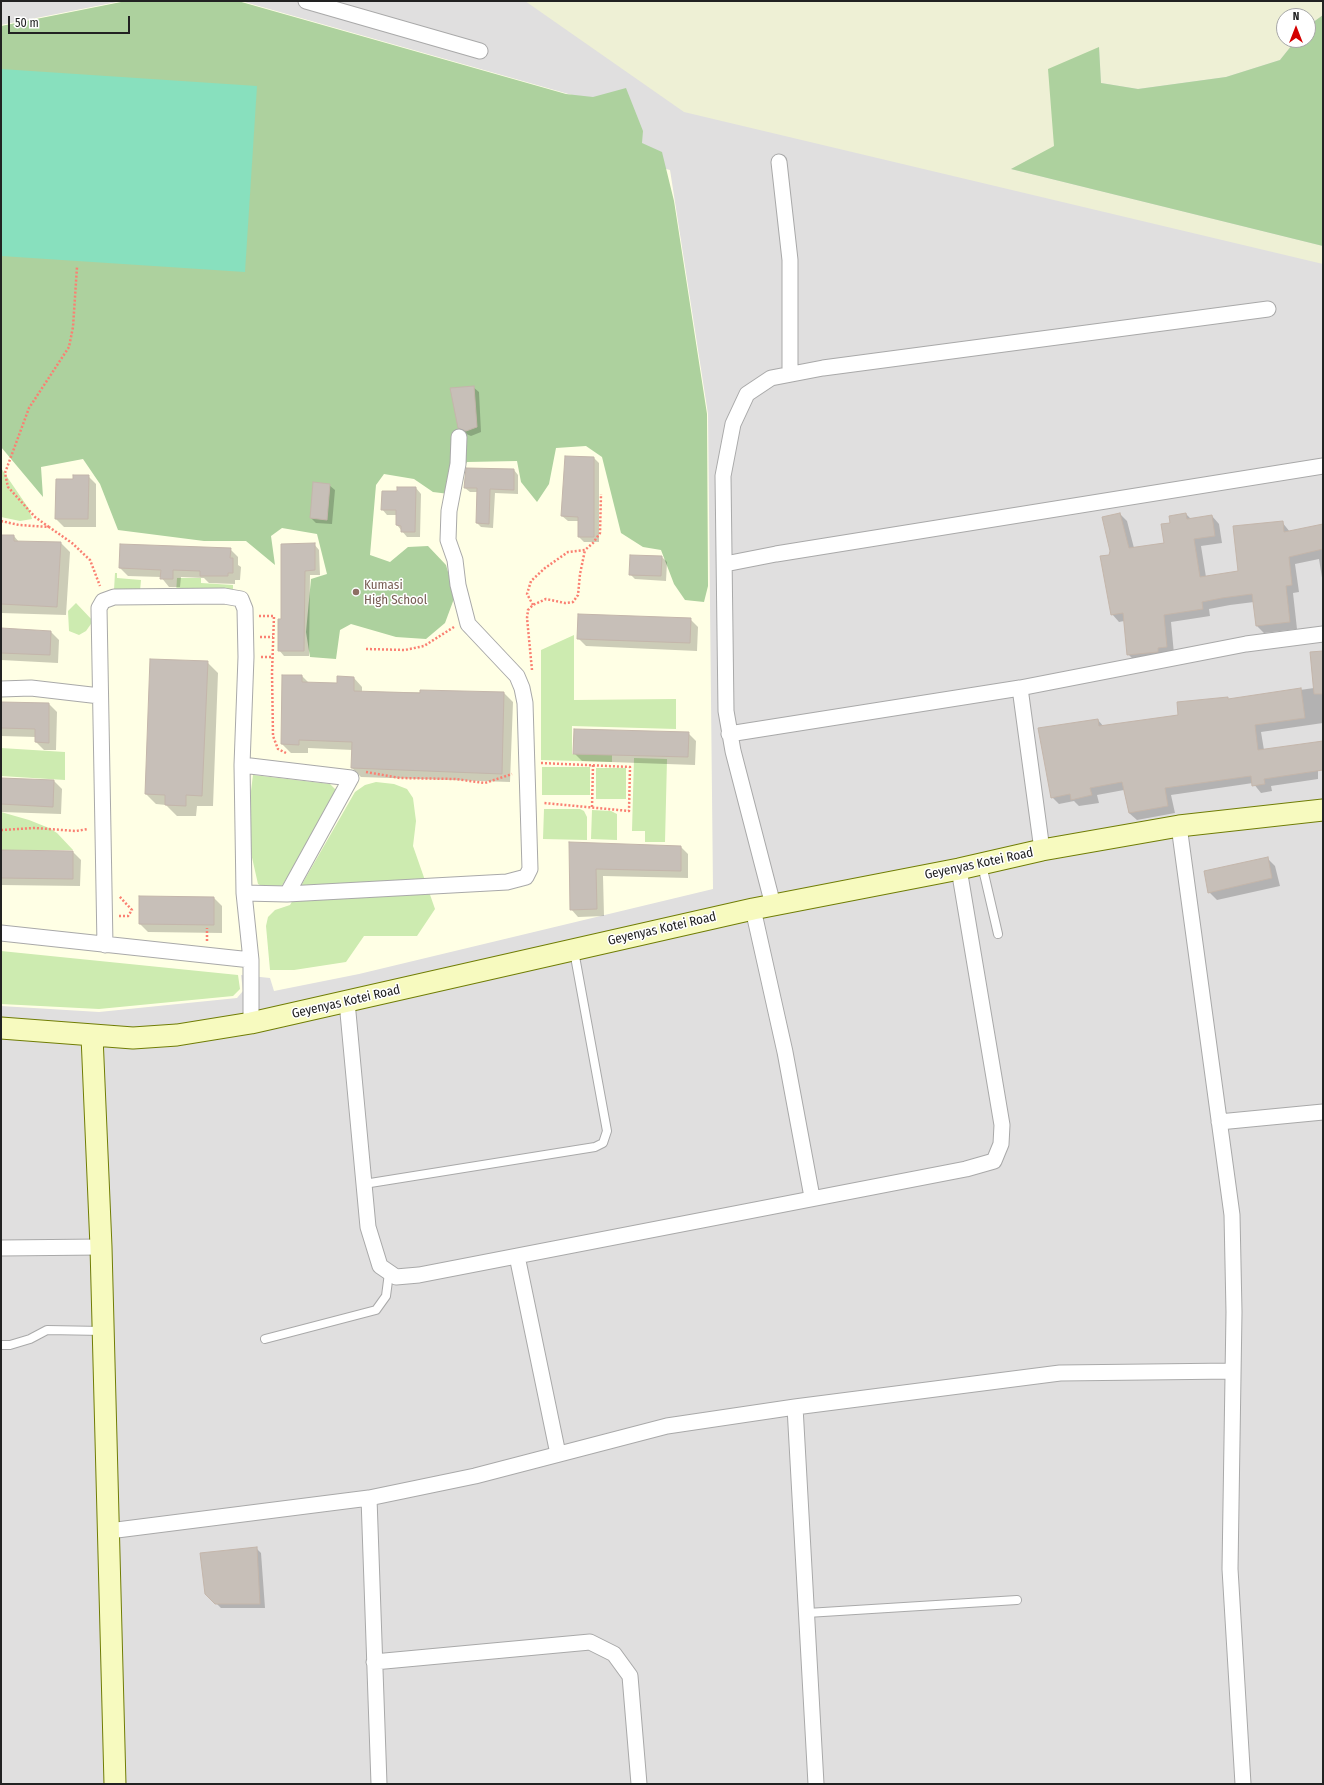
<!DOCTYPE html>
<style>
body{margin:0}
#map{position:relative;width:1324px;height:1785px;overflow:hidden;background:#f2efe9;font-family:"Fira Sans Condensed",sans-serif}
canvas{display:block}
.frame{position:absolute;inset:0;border:2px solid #222;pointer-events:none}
.north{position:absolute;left:1276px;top:8px;width:40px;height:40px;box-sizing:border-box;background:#fff;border:1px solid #a7a7a7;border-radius:50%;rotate:0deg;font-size:11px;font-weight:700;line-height:16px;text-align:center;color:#222}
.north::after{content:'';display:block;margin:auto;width:14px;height:18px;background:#d40000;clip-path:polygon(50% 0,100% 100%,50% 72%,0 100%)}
.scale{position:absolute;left:8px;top:16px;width:122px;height:18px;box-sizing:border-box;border:2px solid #222;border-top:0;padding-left:5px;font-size:12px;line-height:14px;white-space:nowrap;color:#222;-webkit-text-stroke:3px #fff;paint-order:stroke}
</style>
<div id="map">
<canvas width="1324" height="1785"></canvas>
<div class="frame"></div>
<div class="north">N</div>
<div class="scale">50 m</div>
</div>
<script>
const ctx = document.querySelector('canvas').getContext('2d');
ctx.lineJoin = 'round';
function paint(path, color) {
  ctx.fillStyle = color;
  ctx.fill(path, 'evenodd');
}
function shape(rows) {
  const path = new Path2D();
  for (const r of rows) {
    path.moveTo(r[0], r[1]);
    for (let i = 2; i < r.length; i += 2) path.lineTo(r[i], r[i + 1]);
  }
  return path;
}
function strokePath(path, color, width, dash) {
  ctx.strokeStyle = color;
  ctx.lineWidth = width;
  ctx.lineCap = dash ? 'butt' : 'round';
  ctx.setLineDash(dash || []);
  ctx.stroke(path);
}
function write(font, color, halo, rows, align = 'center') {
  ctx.font = font + ' "Fira Sans Condensed",sans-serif';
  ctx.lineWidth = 3;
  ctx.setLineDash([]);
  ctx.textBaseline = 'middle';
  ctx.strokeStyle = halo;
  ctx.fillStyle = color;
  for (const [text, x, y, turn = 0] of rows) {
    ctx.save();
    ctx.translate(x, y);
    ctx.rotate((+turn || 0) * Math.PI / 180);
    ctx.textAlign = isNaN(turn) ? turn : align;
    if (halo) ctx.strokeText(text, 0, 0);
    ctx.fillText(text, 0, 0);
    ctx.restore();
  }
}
paint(shape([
 [1,1,1323,1,1323,1784,1,1784],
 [1284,16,1308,16,1308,40,1284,40]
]), '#e0dfdf');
paint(shape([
 [122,1,241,1,579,97,573,145,670,170,708,414,713,889,359,974,274,991,270,978,241,975,243,991,237,998,99,1012,1,1006,1,25]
]), '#ffffe5');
paint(shape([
 [525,1,1323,1,1323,15,1308,26,1308,16,1284,16,1284,40,1296,40,1280,60,1226,77,1138,89,1101,83,1099,47,1054,147,1011,169,1323,246,1323,264,684,112]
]), '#eef0d5');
paint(shape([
 [1,468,29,509,32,519,20,521,1,517],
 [115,573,117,573,117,578,141,580,140,591,114,590],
 [177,578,201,578,201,583,233,585,233,596,176,594],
 [76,603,93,621,86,631,79,635,69,631,68,611],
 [574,635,574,700,676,699,676,729,572,726,572,754,612,755,612,762,541,760,541,650],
 [1,748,65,752,65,780,1,776],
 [634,758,667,759,665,842,645,842,645,831,632,831],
 [542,767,590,767,590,795,542,795],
 [596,768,626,768,626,799,596,799],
 [253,775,330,784,337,791,336,800,281,887,264,887,258,884,246,831],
 [376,782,394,784,407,789,413,798,416,821,413,846,435,909,417,936,364,936,346,962,294,970,270,970,266,926,268,917,275,910,290,905,355,792,365,785],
 [544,809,580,809,584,811,587,817,587,840,543,839],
 [592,810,611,811,617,814,617,840,591,839],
 [1,812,29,820,49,828,57,833,73,850,1,850],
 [1,951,238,975,240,989,233,996,99,1009,1,1004]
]), '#cdebb0');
paint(shape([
 [126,1,238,1,566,94,593,97,626,88,643,131,642,143,662,152,674,201,707,414,708,586,704,602,685,600,674,584,661,550,643,547,621,533,602,457,586,446,556,448,549,484,537,502,521,482,517,461,467,462,449,494,433,492,414,479,384,474,376,485,370,555,390,562,408,547,428,546,446,565,455,596,445,623,426,639,396,637,351,624,340,630,336,659,310,657,306,632,311,579,327,574,317,534,282,528,271,536,275,565,246,541,204,541,118,530,100,484,83,459,41,467,43,497,1,447,1,26],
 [1323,15,1323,246,1011,169,1054,146,1048,69,1099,47,1101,83,1138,89,1226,77,1280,60,1296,40,1308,40,1308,26]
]), '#add19e');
paint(shape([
 [1,69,257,86,245,272,1,256]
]), '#88e0be');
paint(shape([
 [473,387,479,392,481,432,471,436,464,433,459,428],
 [594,458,599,463,599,542,584,542,579,537,579,521,568,521,562,516],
 [514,470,518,475,518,494,495,493,493,528,481,527,477,523,478,492,470,492,465,488],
 [88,476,96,484,96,527,64,527,56,519,74,480],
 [329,485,335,490,332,524,316,523,311,518],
 [416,488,421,494,420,537,407,537,397,525,397,515,387,515,382,509,398,492],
 [1120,514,1127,521,1134,548,1165,543,1172,524,1186,514,1191,519,1212,516,1219,524,1222,543,1201,546,1206,577,1240,572,1282,522,1290,532,1323,525,1323,584,1319,559,1295,564,1299,592,1293,593,1297,629,1264,633,1257,626,1254,602,1230,605,1209,609,1210,616,1171,622,1174,654,1135,661,1128,654,1124,621,1119,622,1112,614,1101,557,1110,556],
 [1,536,14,536,19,542,61,543,70,552,66,615,1,613],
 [314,544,319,550,320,575,310,575,309,656,284,656,279,650,282,620],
 [230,549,238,557,238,565,241,567,240,580,235,580,235,584,209,583,204,578,181,577,180,587,169,587,161,577,128,576,120,568],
 [662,557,667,562,666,581,635,579,630,574],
 [690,619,698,627,697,651,586,646,578,638],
 [1,629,51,632,59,640,58,663,1,660],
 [1323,652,1323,723,1261,732,1264,750,1323,742,1323,762,1318,763,1318,779,1271,786,1272,791,1261,793,1253,783,1171,795,1175,813,1137,820,1129,813,1124,790,1097,795,1099,803,1079,806,1074,801,1059,804,1052,797,1098,720,1104,727,1179,716,1227,698,1229,700,1314,688],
 [207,662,218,673,213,806,197,806,196,816,177,816,166,805,156,804,146,794],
 [302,676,309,683,338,684,354,678,362,687,362,692,504,693,513,702,510,782,361,777,352,768,353,750,308,748,308,753,291,753,282,744],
 [1,703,49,704,57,712,56,750,44,750,36,742,36,737,1,736],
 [688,733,696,741,695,765,582,761,574,753],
 [1,779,54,781,62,789,61,814,1,812],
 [570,843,681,847,688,854,688,878,603,876,604,916,578,917,571,909],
 [1,851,73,852,81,860,80,886,1,885],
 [1267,858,1275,866,1280,886,1217,900,1209,892],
 [214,898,222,906,222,933,148,932,140,924],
 [256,1548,261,1553,265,1608,221,1608,206,1593]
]), '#0003');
const building = shape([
 [474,386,477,427,466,431,458,428,450,388,474,386],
 [565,456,594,457,594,537,578,537,578,517,561,516,565,456],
 [466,468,514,469,514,490,490,489,489,524,476,523,477,488,464,488,466,468],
 [73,475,89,475,88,519,55,519,56,479,73,479,73,475],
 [313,482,330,484,327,520,310,518,313,482],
 [397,487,416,487,415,532,401,532,401,526,396,525,396,510,381,510,382,491,397,491,397,487],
 [1120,513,1129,548,1164,543,1161,524,1170,523,1169,516,1186,513,1187,519,1212,515,1215,536,1194,539,1200,577,1238,571,1233,526,1283,521,1284,532,1323,524,1323,549,1289,557,1292,585,1286,586,1290,622,1256,626,1252,594,1222,598,1202,602,1203,609,1164,615,1167,647,1158,648,1158,652,1127,655,1123,613,1111,615,1100,556,1109,555,1110,551,1102,517,1120,513],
 [1,535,14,535,14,541,61,542,57,607,1,604,1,535],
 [315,543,315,570,305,571,304,651,278,651,278,619,281,619,281,544,315,543],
 [120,544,231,548,230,558,233,558,233,573,228,573,228,576,200,576,200,571,173,570,173,579,160,579,161,570,119,568,120,544],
 [630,555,662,556,661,576,629,575,630,555],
 [578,614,691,618,690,643,577,639,578,614],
 [1,628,51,631,50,655,1,653,1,628],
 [1323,651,1323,694,1314,694,1310,652,1323,651],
 [150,659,208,661,202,796,186,795,186,806,165,805,165,795,145,794,150,659],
 [282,675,302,675,302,682,337,683,337,676,354,677,354,691,420,693,420,690,504,692,502,774,351,768,352,742,299,740,299,745,281,744,282,675],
 [1301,688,1305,718,1255,725,1258,750,1323,741,1323,770,1264,779,1265,784,1252,786,1251,776,1165,788,1168,806,1129,813,1122,782,1090,788,1092,795,1071,800,1070,794,1051,798,1038,728,1098,719,1099,726,1178,715,1177,702,1228,697,1228,699,1301,688],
 [1,702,49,703,49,743,35,742,35,729,1,728,1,702],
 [574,729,689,732,688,757,573,754,574,729],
 [1,778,54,780,53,807,1,804,1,778],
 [569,842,681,846,681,871,596,869,597,909,570,910,569,842],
 [1,850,73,851,73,879,1,878,1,850],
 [1268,857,1272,878,1208,893,1204,871,1268,857],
 [139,896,214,897,214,925,139,924,139,896],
 [257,1547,260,1604,215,1604,205,1594,200,1553,257,1547]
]);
paint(building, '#c7bfb8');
strokePath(building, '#c4b6ab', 1);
const lane = shape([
 [982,865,998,934],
 [364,1184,595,1147,603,1143,607,1131,574,951],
 [265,1339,376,1310,386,1296,389,1273],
 [1,1345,10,1345,30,1339,47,1330,103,1331],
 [807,1613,1017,1600]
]);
const street = shape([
 [306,1,480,51],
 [779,162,790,260,790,374],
 [725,564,776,554,1323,466],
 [1020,688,1042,850],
 [1,689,31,688,100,696],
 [729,734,1020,688,1246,644,1323,634],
 [242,765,351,778,287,894],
 [1179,826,1232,1215,1234,1312,1230,1569,1243,1784],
 [244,893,287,894,507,882,526,877,530,869,525,703,522,688,517,676,468,624,458,585,455,560,448,540,449,511,458,464,459,437],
 [773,905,733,751,726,711,723,476,733,424,747,394,771,378,823,368,1268,309],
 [753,909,785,1052,812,1197],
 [1,933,251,960],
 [105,945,99,608,103,601,114,597,224,596,241,599,245,609,246,657,242,765,244,893,251,960,251,1023],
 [347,1002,368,1227,380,1266,396,1277,419,1275,966,1169,994,1161,1001,1144,1002,1125,959,869],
 [1219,1122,1323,1112],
 [1,1248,101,1247],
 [517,1256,558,1454],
 [795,1407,816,1784],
 [369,1498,379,1784],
 [109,1531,369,1498,475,1476,667,1426,795,1407,1060,1373,1233,1371],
 [374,1662,590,1642,614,1654,630,1676,639,1784]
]);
const secondary = shape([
 [1,1028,133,1038,177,1035,251,1023,753,909,959,869,1042,850,1179,826,1323,810],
 [92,1036,101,1247,115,1784]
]);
strokePath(lane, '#a9a9a9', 10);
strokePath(street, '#a9a9a9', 17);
strokePath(secondary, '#707d05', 23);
strokePath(shape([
 [1,521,19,525,49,527,72,543,90,560,100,586],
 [49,527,35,517,8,487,5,473,29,408,69,347,73,327,77,267],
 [533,605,527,594,531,581,545,568,568,552,585,550,593,543,600,533,601,494],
 [259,616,274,616,272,673,273,736,278,749,286,753],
 [260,637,273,637],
 [366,649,405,650,424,646,454,627],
 [261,657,273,657],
 [532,670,527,618,528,610,533,605,546,599,565,603,573,602,578,595,580,574,585,550],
 [541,763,630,767,629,811,544,803],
 [366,772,400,778,455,779,485,783,512,774],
 [592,807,593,765],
 [1,830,35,828,76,831,88,829],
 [119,916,128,916,132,910,119,896],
 [207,941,207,928]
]), '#fa8072', 2.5, [2, 2]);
strokePath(lane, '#fff', 8);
strokePath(street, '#fff', 15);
strokePath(secondary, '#f7fabf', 21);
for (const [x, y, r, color] of [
 [356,592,4,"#8d6e63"]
]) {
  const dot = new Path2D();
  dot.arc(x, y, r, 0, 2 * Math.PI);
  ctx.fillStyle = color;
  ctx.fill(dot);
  strokePath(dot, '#fff', 1.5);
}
write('13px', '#785e54', '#fff', [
 ["Kumasi",364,585],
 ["High School",364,600]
], 'left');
write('13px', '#222', '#fff', [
 ["Geyenyas Kotei Road",979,864,-12],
 ["Geyenyas Kotei Road",662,929,-13],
 ["Geyenyas Kotei Road",346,1002,-13]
]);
</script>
